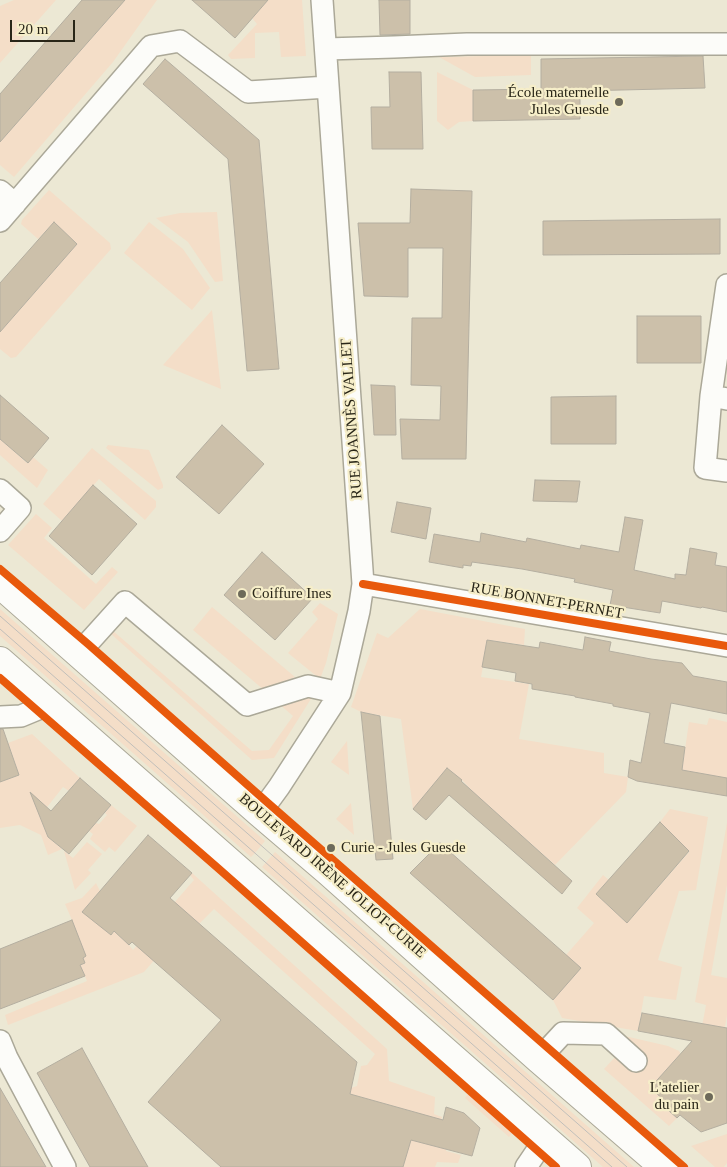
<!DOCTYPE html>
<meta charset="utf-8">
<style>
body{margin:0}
#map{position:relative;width:727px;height:1167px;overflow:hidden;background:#ece8d4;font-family:"Times New Roman",serif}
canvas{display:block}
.scale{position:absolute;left:10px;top:20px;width:65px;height:22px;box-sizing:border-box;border:2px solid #292618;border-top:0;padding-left:6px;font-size:15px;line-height:18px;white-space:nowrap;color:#292618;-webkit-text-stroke:4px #f6eec9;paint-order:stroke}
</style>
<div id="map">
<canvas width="727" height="1167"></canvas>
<div class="scale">20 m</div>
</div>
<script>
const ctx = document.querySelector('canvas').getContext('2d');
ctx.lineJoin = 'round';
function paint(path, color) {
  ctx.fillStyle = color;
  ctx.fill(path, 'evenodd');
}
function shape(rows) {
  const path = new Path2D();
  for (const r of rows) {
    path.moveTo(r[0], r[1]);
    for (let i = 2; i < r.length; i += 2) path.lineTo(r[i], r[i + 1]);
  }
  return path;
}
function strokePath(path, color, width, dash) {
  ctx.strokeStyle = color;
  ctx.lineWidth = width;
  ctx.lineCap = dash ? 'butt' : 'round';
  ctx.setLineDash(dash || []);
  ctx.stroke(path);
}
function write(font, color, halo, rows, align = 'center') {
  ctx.font = font + ' "Times New Roman",serif';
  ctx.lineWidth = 4.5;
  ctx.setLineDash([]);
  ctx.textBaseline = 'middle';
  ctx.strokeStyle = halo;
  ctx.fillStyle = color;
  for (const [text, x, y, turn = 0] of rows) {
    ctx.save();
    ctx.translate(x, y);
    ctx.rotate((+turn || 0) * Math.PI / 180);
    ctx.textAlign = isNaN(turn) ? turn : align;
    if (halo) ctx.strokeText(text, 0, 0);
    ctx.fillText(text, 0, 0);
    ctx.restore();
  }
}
paint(shape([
 [14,0,56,0,0,63,0,6],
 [125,0,157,0,113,62,14,177,0,165,0,142],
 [268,0,302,0,306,56,281,57,279,32,255,33,255,58,231,59,228,55,257,24,252,18],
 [531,55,531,75,475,77,439,57],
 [437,72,473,90,473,121,459,122,448,130,437,121],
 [49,190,110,243,111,249,16,357,11,358,0,349,0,332,77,244,54,223,38,239,21,224,22,220],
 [217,212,223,281,215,282,188,242,156,218,180,213],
 [149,222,183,249,210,288,192,310,124,253],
 [212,310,221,389,163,365],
 [0,439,27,463,33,457,48,470,37,488,0,455],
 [108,445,149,450,163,485,163,488,158,490,106,448],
 [92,448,156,501,156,507,145,520,99,479,62,521,43,504],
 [36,514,52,528,44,538,96,584,112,567,118,572,84,610,8,545],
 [320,603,338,614,326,663,320,679,288,653,318,619,312,612],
 [212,607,295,677,264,690,193,630],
 [0,609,265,841,255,853,251,857,0,636],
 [420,609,525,629,524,645,488,640,481,677,529,684,519,739,604,753,604,773,628,777,626,792,555,865,475,794,462,780,447,769,413,809,401,719,361,712,351,707,377,633,388,638],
 [112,630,252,751,269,750,293,716,278,703,314,694,274,758,252,760,110,633],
 [709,718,727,722,727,778,682,770,689,722,707,725],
 [32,734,80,778,69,791,63,787,40,816,48,837,62,849,48,855,41,835,20,825,0,828,0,782,19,775,8,743],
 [347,741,349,775,331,762],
 [351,803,354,835,336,819],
 [111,805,137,826,115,852,109,847,105,852,90,839,93,834,89,831,96,823,99,824,107,815,105,813],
 [670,809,708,817,696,890,679,891,658,960,682,967,676,1000,644,996,638,1031,562,1018,553,1000,566,955,594,923,577,908,603,875,609,880,596,894,627,923,689,852,660,822],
 [727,823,727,885,711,975,727,978,727,1015,722,1044,699,1042,706,1005,695,1002],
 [87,842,102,854,88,870,91,873,75,890,64,851,73,858],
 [275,852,634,1167,603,1167,262,867],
 [192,873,387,1049,389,1081,435,1097,434,1114,442,1117,434,1146,446,1149,446,1151,461,1155,458,1163,437,1162,435,1167,403,1167,418,1113,350,1094,351,1088,357,1086,361,1066,367,1065,375,1054,214,909,199,924,190,919,144,972,8,1025,5,1015,87,981,80,965,85,963,83,958,64,923,72,920,65,904,82,898,96,883,100,891,88,905,107,932,111,935,114,931,129,945,133,950,194,880,190,875],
 [616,1034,668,1046,679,1051,685,1062,677,1058,650,1088,663,1099,660,1103,677,1118,669,1126,604,1069,617,1055],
 [469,1093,513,1132,509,1137,465,1098],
 [727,1134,727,1163,724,1167,715,1167,691,1146]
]), '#f4dec8');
const building = shape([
 [82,0,125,0,0,142,0,94,82,0],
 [192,0,268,0,235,38,192,0],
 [379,0,410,0,410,34,380,35,379,0],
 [703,56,705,88,580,91,580,119,473,121,473,90,541,89,541,59,703,56],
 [165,59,259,140,279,369,247,371,228,159,143,84,165,59],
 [389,72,421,72,423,149,372,149,371,107,390,107,389,72],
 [411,189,472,191,466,459,402,459,400,419,440,420,441,386,411,385,412,318,442,318,443,248,408,248,408,297,364,296,358,223,410,223,411,189],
 [720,219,720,254,543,255,543,221,720,219],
 [54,222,77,244,0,332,0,283,54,222],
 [637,316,701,316,701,363,637,363,637,316],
 [371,385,395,386,396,435,374,435,371,385],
 [0,395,49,438,28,463,0,439,0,395],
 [616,396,616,444,551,444,551,397,616,396],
 [222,425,264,464,219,514,176,477,222,425],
 [535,480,580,481,577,502,533,501,535,480],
 [93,485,137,524,92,575,49,536,93,485],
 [397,502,431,508,426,539,391,532,397,502],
 [625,517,643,520,634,570,675,579,675,574,686,575,690,548,717,553,715,565,727,567,727,612,702,607,701,608,662,601,660,613,610,605,613,590,574,582,575,579,522,569,472,562,471,566,463,565,463,568,429,562,434,534,480,542,481,533,526,542,527,538,580,549,581,545,619,552,625,517],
 [262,552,313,598,275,640,224,595,262,552],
 [585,637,611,642,609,651,651,659,682,663,693,676,727,682,727,714,671,703,664,743,685,747,682,770,727,778,727,796,637,781,628,777,630,760,641,763,650,713,613,706,613,704,575,697,575,696,532,689,532,684,515,681,516,673,482,667,487,640,539,648,540,642,583,650,585,637],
 [361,712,380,716,393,859,376,860,361,712],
 [0,729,3,729,19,775,0,782,0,729],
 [447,768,462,780,461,781,572,881,562,894,449,795,426,820,413,809,447,768],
 [80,778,111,805,69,854,48,837,30,792,51,811,80,778],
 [660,822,689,851,627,923,596,894,660,822],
 [148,835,192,873,170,898,357,1062,350,1094,443,1120,446,1107,464,1113,480,1128,472,1156,411,1140,403,1167,221,1167,148,1102,221,1020,132,942,129,945,114,931,111,935,82,912,148,835],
 [440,843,581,968,553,1000,410,873,440,843],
 [72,920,86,956,83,958,85,963,80,965,85,976,0,1009,0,949,72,920],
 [642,1013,727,1028,727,1123,701,1132,680,1115,677,1118,660,1103,663,1099,650,1088,692,1041,638,1031,642,1013],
 [82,1048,131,1137,148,1167,90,1167,37,1073,82,1048],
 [0,1088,46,1167,0,1167,0,1088]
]);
paint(building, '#ccc0aa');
strokePath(building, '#b4aea0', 1);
const minor = shape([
 [326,49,394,47,467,44,727,44],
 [0,191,15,204],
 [0,221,151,46,180,41,248,92,328,87],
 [727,285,711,396,727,399],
 [711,396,705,468,727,471],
 [0,490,20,508,0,531],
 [363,584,727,646],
 [79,653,125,602,247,705,308,686,340,693],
 [0,717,21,716,50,704],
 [260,813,279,787,340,693,359,611,363,584,322,0],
 [0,1041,7,1058,65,1167],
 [539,1059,563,1033,606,1034,636,1061],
 [526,1167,545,1139]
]);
const major = shape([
 [0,584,260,813,328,871,539,1059,664,1167],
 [0,661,577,1167]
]);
strokePath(minor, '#aba898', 24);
strokePath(major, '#aba898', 30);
strokePath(minor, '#fcfcf9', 21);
strokePath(major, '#fcfcf9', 28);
strokePath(shape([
 [0,616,627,1167],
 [0,629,612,1167]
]), '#c1bfba', 1);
strokePath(shape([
 [0,569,88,644,268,803,684,1167],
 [363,584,727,646],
 [0,678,219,869,556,1167]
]), '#e8590c', 8);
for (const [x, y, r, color] of [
 [619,102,5,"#6d6a5a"],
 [242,594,5,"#6d6a5a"],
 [331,848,5,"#6d6a5a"],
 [709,1097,5,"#6d6a5a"]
]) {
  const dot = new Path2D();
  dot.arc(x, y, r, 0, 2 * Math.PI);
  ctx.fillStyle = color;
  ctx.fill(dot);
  strokePath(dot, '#f6eec9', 2);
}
write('15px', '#292618', '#f6eec9', [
 ["École maternelle",609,93],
 ["Jules Guesde",609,110],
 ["Coiffure Ines",252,594,"left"],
 ["Curie - Jules Guesde",341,848,"left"],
 ["L'atelier",699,1088],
 ["du pain",699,1105]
], 'right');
write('15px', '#292618', '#f6eec9', [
 ["RUE JOANNÈS VALLET",352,419,-94],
 ["RUE BONNET-PERNET",547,601,10],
 ["BOULEVARD IRÈNE JOLIOT-CURIE",332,876,41]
]);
</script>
